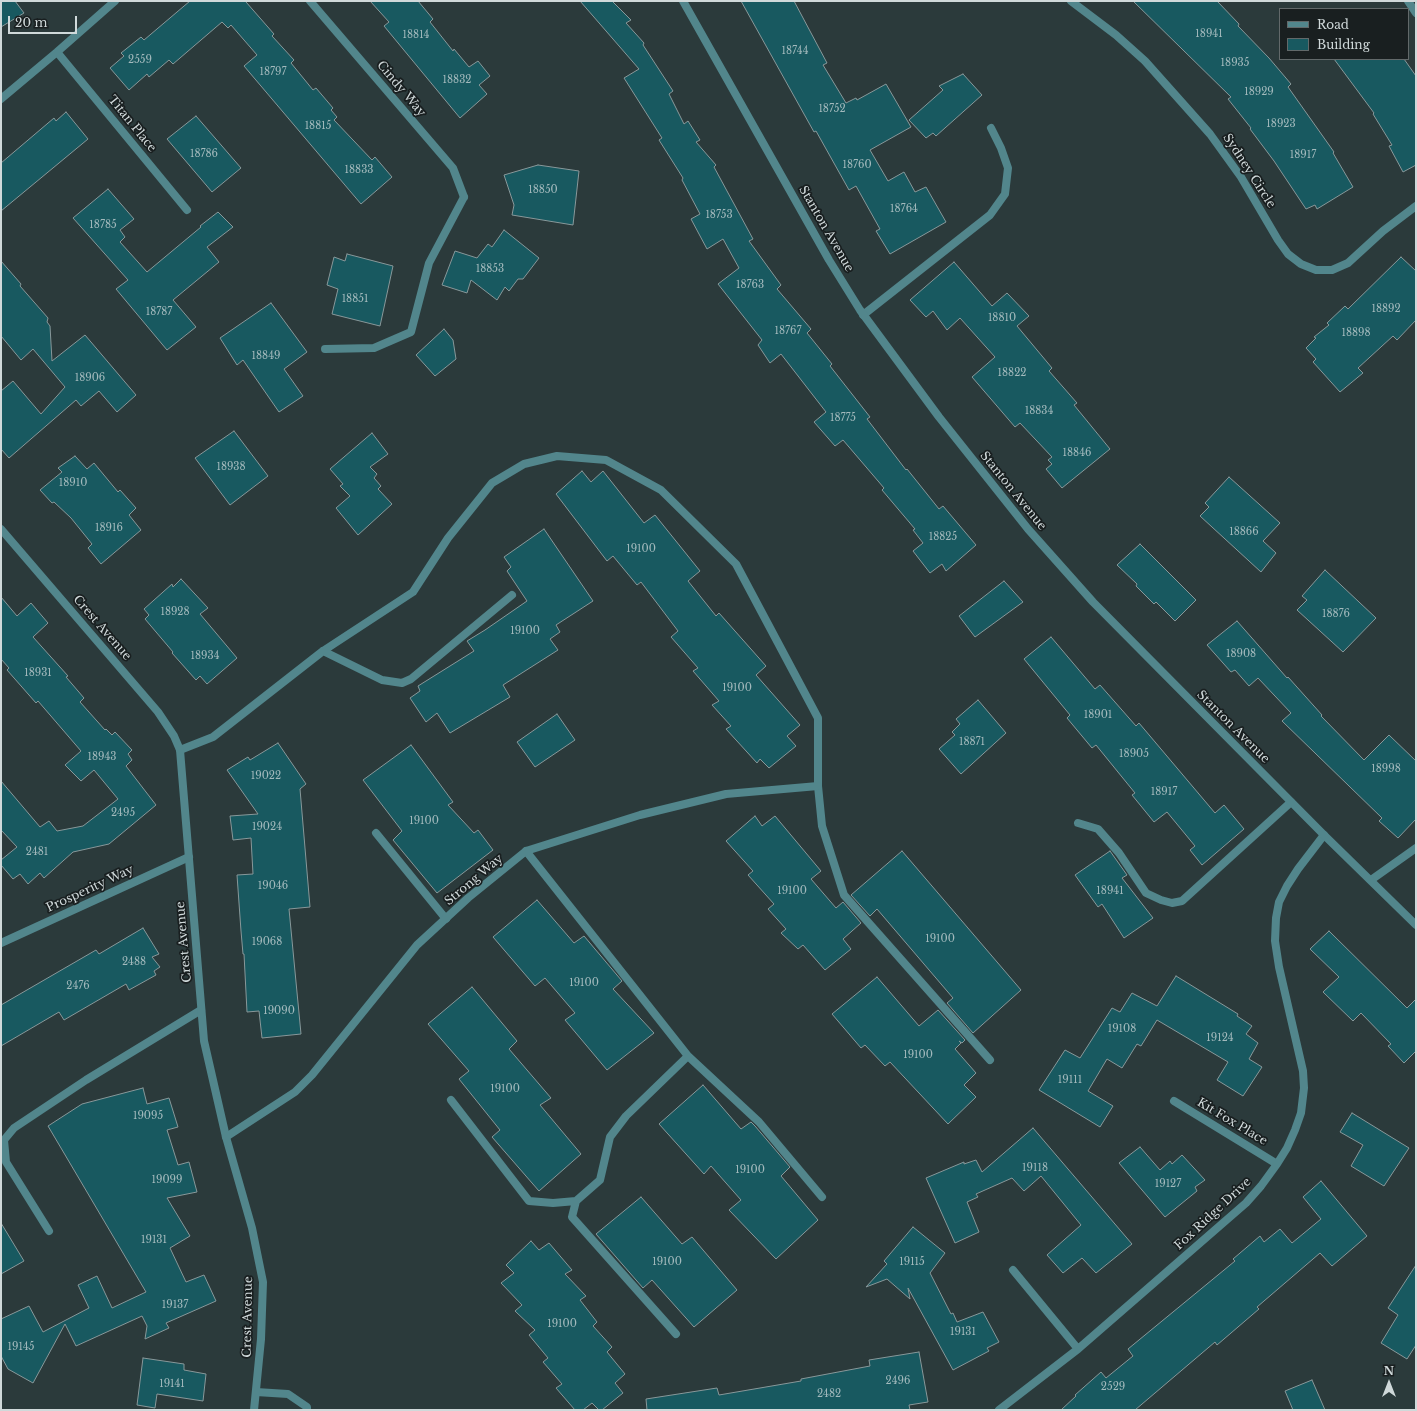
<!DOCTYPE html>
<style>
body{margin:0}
#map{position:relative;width:1417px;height:1411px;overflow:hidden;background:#2b3a3b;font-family:"Libre Baskerville",serif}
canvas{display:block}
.frame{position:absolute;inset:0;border:2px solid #d0d9da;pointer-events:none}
.legend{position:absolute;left:1279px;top:8px;width:130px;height:52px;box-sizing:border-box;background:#191f20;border:1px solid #62696a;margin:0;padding:5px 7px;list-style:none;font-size:12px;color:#d0d9da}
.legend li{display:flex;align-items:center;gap:8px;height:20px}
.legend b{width:20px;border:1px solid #62696a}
.north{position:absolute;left:1369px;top:1363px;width:40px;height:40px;-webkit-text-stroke:3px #191f20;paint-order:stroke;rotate:0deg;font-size:11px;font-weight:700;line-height:16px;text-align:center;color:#d0d9da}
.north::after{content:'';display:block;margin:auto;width:14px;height:18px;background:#d0d9da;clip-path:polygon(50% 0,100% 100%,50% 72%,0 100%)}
.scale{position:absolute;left:8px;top:16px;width:69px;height:18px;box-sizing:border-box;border:2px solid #d0d9da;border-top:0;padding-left:5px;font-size:12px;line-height:14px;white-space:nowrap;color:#d0d9da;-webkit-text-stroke:3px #191f20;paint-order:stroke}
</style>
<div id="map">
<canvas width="1417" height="1411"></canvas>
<div class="frame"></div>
<ul class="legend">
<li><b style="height:5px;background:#52868c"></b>Road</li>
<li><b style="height:11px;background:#185960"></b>Building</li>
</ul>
<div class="north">N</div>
<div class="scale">20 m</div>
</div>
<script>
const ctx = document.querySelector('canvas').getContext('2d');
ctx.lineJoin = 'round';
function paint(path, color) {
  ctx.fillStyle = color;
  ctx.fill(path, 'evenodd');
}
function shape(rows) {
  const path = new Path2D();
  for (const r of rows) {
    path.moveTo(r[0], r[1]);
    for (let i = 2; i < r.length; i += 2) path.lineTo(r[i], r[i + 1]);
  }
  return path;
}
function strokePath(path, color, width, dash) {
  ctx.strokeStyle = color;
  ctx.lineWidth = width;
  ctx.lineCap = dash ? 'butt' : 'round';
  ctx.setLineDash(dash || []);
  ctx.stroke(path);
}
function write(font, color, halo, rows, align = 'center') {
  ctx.font = font + ' "Libre Baskerville",serif';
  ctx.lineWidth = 3.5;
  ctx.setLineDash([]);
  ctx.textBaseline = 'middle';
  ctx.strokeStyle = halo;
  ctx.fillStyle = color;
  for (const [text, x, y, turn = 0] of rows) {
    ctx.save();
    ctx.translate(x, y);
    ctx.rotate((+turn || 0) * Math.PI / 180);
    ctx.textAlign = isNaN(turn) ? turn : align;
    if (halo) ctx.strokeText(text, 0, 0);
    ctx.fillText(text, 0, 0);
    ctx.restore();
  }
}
const building = shape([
 [1,1,15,1,24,13,1,27,1,1],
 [190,1,247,1,246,2,274,34,272,36,294,60,291,63,313,90,316,88,333,108,331,110,337,117,334,120,372,160,375,157,392,177,361,204,244,66,257,55,231,25,228,28,222,22,173,64,169,60,149,77,147,74,129,90,110,68,124,56,121,53,141,37,144,40,190,1],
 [370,1,418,1,433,19,430,22,453,51,454,49,469,67,478,61,490,76,479,85,487,94,460,118,384,26,389,22,370,1],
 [580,1,612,1,631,20,626,23,644,43,643,45,673,91,669,94,684,124,688,121,700,140,696,142,716,165,714,167,753,239,749,241,781,285,777,289,811,329,807,333,832,364,830,366,870,417,867,419,906,470,907,469,939,509,943,506,976,545,946,571,942,564,930,573,913,551,923,543,913,530,915,529,882,490,884,488,843,440,835,446,814,422,826,412,781,354,770,363,758,345,762,340,718,284,739,268,723,239,707,249,691,219,700,214,682,180,683,178,659,140,662,138,624,78,639,69,580,1],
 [741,1,794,1,827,63,823,65,846,103,856,98,857,100,886,84,911,127,870,150,888,181,904,172,915,192,926,187,946,222,890,254,876,231,880,229,856,186,849,190,816,131,814,132,741,1],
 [1133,1,1217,1,1239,24,1238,26,1269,58,1291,84,1288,87,1334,152,1333,153,1353,187,1317,209,1315,205,1306,209,1274,161,1250,129,1251,128,1228,99,1231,97,1133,1],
 [1334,59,1404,59,1416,76,1416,165,1403,172,1389,146,1392,145,1373,114,1374,113,1334,59],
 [963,74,982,95,936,136,933,133,926,138,909,120,943,90,939,86,963,74],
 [66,112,88,139,1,211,1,163,54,118,56,121,66,112],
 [196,116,241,168,212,192,167,139,196,116],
 [538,165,579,171,573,225,512,215,514,205,504,175,538,165],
 [108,189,134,219,120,230,125,237,120,242,147,272,201,227,200,226,218,212,233,227,207,247,219,262,173,300,196,327,167,350,116,289,128,280,73,218,108,189],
 [504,230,539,258,523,279,518,279,509,291,505,287,497,300,471,280,467,293,442,285,455,251,477,258,488,244,492,247,504,230],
 [347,254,393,266,380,326,332,314,338,289,327,285,334,257,345,261,347,254],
 [1401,257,1416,271,1416,320,1397,340,1393,336,1358,368,1363,373,1340,392,1313,362,1316,359,1306,348,1316,338,1314,337,1329,325,1327,323,1345,306,1348,309,1401,257],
 [1,261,21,284,20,286,48,318,47,322,50,326,52,361,85,335,136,395,117,412,99,391,81,406,76,400,9,458,1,449,1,391,13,381,41,414,65,387,33,349,21,360,1,336,1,261],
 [954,262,992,306,1007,293,1029,316,1017,326,1052,368,1049,371,1077,403,1074,405,1110,449,1062,488,1046,469,1052,464,1048,460,1052,457,1020,423,1015,427,972,377,995,357,960,318,947,330,933,311,926,317,910,300,954,262],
 [271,303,307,352,284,369,303,396,279,412,243,360,237,365,220,338,271,303],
 [444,329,453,340,456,359,435,376,416,355,444,329],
 [234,431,268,476,230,505,195,458,234,431],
 [372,433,388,454,370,467,377,474,374,478,381,486,378,489,392,504,358,535,336,508,350,496,340,486,343,484,330,469,372,433],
 [75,456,87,469,94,463,118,492,120,490,136,508,129,515,141,530,101,564,88,548,92,544,71,518,54,502,52,503,40,490,62,472,58,468,75,456],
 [582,471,591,482,603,471,644,523,655,515,700,571,688,581,716,616,719,613,766,666,756,675,800,725,787,736,796,746,769,768,760,759,757,763,726,729,731,726,712,705,719,701,693,671,698,668,671,637,678,631,641,582,637,585,613,556,607,561,556,494,582,471],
 [1229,477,1280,523,1263,541,1276,553,1261,572,1200,516,1209,507,1205,503,1229,477],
 [544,529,593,601,556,625,560,632,550,639,558,650,503,685,510,697,450,733,437,713,426,722,410,698,420,691,418,686,474,651,467,641,485,630,527,601,507,571,511,567,504,557,544,529],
 [1140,544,1196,600,1175,621,1156,602,1154,604,1136,586,1137,584,1117,565,1140,544],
 [1325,570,1376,618,1343,652,1297,610,1307,600,1302,596,1325,570],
 [181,579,208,608,200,614,237,658,207,684,200,676,196,680,172,653,173,652,145,619,149,615,144,609,172,584,173,587,181,579],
 [1004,581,1023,602,975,637,959,616,1004,581],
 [1,597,17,616,31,603,48,623,33,637,68,676,66,677,84,698,80,702,105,730,106,729,112,735,115,732,132,750,128,754,132,760,126,766,156,805,109,844,73,852,44,878,40,873,28,884,20,874,13,879,1,865,1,860,17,847,1,830,1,781,40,827,49,821,57,831,83,826,118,799,94,770,81,781,65,765,81,751,38,701,36,703,7,670,9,668,1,659,1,597],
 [1237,621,1287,678,1288,677,1322,715,1321,716,1364,760,1389,735,1416,761,1416,819,1398,838,1379,821,1382,818,1282,721,1291,713,1258,678,1249,686,1235,670,1231,672,1207,645,1237,621],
 [1051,637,1095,689,1100,685,1136,726,1139,723,1215,813,1224,805,1244,829,1202,865,1190,850,1195,846,1167,812,1154,822,1132,795,1135,793,1096,745,1092,748,1067,718,1070,715,1024,659,1051,637],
 [978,700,1006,733,961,774,939,749,955,735,952,732,960,724,956,719,978,700],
 [557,714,575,740,535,767,517,742,557,714],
 [278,743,306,784,300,789,310,907,289,909,301,1034,262,1038,259,1011,247,1012,244,954,243,954,241,931,237,875,253,874,251,838,233,840,230,816,258,814,227,770,248,757,250,760,278,743],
 [411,745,453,802,448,805,474,833,478,830,493,850,437,893,393,840,402,831,363,780,411,745],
 [755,816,762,826,775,816,821,871,811,879,836,908,843,902,861,923,843,939,851,949,825,970,803,945,798,949,781,933,786,929,768,909,774,904,748,875,753,871,726,841,755,816],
 [902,851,1021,990,973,1033,947,1003,953,998,877,909,870,916,851,895,902,851],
 [1110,851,1127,875,1122,878,1153,918,1124,938,1102,904,1098,907,1075,875,1110,851],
 [537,900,574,943,584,936,622,981,613,989,654,1033,607,1070,565,1020,575,1013,545,978,535,986,493,937,537,900],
 [143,928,159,954,152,957,160,967,154,971,156,975,129,990,126,984,64,1020,59,1012,1,1046,1,1005,96,950,99,954,143,928],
 [1329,931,1407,1008,1416,999,1416,1051,1404,1063,1388,1046,1391,1044,1361,1013,1353,1021,1323,992,1339,977,1310,949,1329,931],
 [1176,976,1238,1014,1237,1016,1252,1026,1246,1034,1258,1043,1249,1059,1262,1067,1243,1096,1217,1080,1228,1062,1157,1020,1141,1046,1137,1044,1122,1068,1107,1059,1088,1091,1113,1106,1100,1127,1039,1090,1065,1050,1080,1058,1112,1008,1120,1012,1132,993,1157,1006,1176,976],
 [877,977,919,1026,938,1010,965,1040,962,1043,959,1041,961,1043,955,1049,976,1073,964,1085,976,1097,948,1124,890,1062,885,1066,865,1045,861,1048,832,1014,877,977],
 [472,987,517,1041,509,1049,551,1098,540,1105,581,1154,539,1191,492,1137,500,1130,459,1079,469,1071,428,1024,472,987],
 [703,1085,741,1129,751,1122,755,1126,790,1167,781,1176,818,1220,776,1259,729,1210,741,1200,711,1166,704,1174,659,1124,703,1085],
 [143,1088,147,1104,169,1098,178,1127,167,1130,178,1165,189,1162,197,1192,167,1198,190,1236,170,1248,186,1282,204,1275,216,1301,166,1323,169,1328,145,1339,147,1326,142,1316,76,1346,65,1324,33,1383,8,1369,1,1356,1,1319,29,1306,43,1332,89,1308,78,1285,97,1276,112,1308,146,1292,48,1126,82,1104,143,1088],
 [1352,1113,1409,1148,1384,1186,1351,1166,1363,1145,1340,1132,1352,1113],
 [1033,1128,1132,1244,1096,1273,1082,1258,1063,1273,1047,1255,1081,1225,1041,1176,1024,1191,1012,1178,976,1194,978,1197,967,1202,979,1232,955,1243,926,1178,964,1162,964,1164,976,1160,982,1172,1033,1128],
 [1140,1147,1160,1170,1170,1161,1172,1164,1182,1155,1205,1180,1195,1187,1197,1191,1165,1217,1119,1163,1140,1147],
 [1321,1181,1367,1236,1332,1266,1320,1253,1257,1307,1259,1309,1217,1345,1215,1342,1135,1410,1061,1410,1076,1396,1075,1395,1101,1372,1106,1378,1133,1356,1128,1349,1235,1261,1233,1259,1260,1236,1264,1242,1280,1229,1292,1243,1321,1219,1303,1197,1321,1181],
 [641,1197,682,1244,692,1237,737,1290,694,1327,652,1280,643,1288,596,1234,641,1197],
 [1,1223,24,1261,1,1274,1,1223],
 [913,1227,945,1253,930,1273,951,1314,953,1313,957,1322,983,1312,999,1342,987,1348,989,1351,953,1370,908,1288,910,1299,887,1279,866,1287,887,1264,884,1261,913,1227],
 [531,1241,539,1250,549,1243,572,1270,565,1274,586,1296,580,1300,597,1322,593,1326,612,1347,607,1352,625,1374,615,1383,623,1393,602,1410,599,1410,592,1403,583,1410,575,1410,556,1388,562,1384,543,1362,548,1358,529,1335,535,1330,515,1311,522,1305,501,1283,514,1273,506,1265,531,1241],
 [1416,1265,1416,1345,1407,1359,1381,1343,1398,1315,1388,1308,1416,1265],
 [919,1352,928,1402,909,1405,910,1410,647,1410,646,1399,717,1388,719,1395,801,1381,801,1379,870,1366,869,1360,919,1352],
 [143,1358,184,1364,184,1370,206,1374,203,1401,157,1394,155,1408,137,1405,143,1358],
 [1312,1380,1325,1410,1293,1410,1285,1391,1312,1380]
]);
paint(building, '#185960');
strokePath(building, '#88989a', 1);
strokePath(shape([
 [863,315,990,215,1005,194,1008,168,1001,148,991,128],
 [325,349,374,348,411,332,429,263,464,197],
 [323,651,382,680,402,683,411,679,512,595],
 [180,750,213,737,323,651,413,592,448,538,492,483,524,464,557,456,606,460,661,490,736,564,818,718,818,786,822,826,844,895,990,1060],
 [1078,823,1098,829,1119,853,1146,893,1161,900,1172,903,1182,901,1291,802],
 [376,833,446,919],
 [526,851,688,1056,759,1122,822,1197],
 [451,1100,529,1201,553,1203,576,1201],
 [49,1231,6,1162,4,1140,14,1128,86,1080,201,1010],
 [676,1334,572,1217,576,1201,600,1180,610,1137,626,1116,688,1056],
 [256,1392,288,1394,307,1407,307,1410]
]), '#52868c', 8);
strokePath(shape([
 [310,1,453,168,464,197],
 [1071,1,1116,35,1145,61,1210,134,1241,177,1278,240,1288,254,1301,264,1316,270,1332,270,1348,263,1383,231,1416,206],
 [1408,1,1416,13],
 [57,52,187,210],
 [1,99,57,52,115,1],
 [1371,880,1416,848],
 [1,943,189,857],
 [1174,1101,1277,1164],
 [226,1137,295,1092,312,1075,417,945,468,898,526,851,640,815,726,794,818,786],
 [1013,1270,1078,1349],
 [999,1410,1078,1349,1246,1203,1261,1186,1277,1164,1287,1148,1295,1130,1301,1113,1304,1088,1303,1071,1279,967,1275,941,1276,918,1279,902,1287,886,1298,869,1324,835]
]), '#52868c', 8);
strokePath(shape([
 [683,1,829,260,860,310,939,417,1028,529,1093,602,1324,835,1416,925],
 [1,529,158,712,174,736,180,750,204,1041,226,1137,252,1228,263,1282,261,1339,254,1410]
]), '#52868c', 8);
write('10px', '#a2b9bc', null, [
 ["18941",1209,34],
 ["18814",416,35],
 ["18744",795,51],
 ["2559",140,60],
 ["18935",1235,63],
 ["18797",273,72],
 ["18832",457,80],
 ["18929",1259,92],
 ["18752",832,109],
 ["18923",1281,124],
 ["18815",318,126],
 ["18786",204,154],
 ["18917",1303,155],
 ["18760",857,165],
 ["18833",359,170],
 ["18850",543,190],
 ["18764",904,209],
 ["18753",719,215],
 ["18785",103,225],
 ["18853",490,269],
 ["18763",750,285],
 ["18851",355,299],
 ["18892",1386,309],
 ["18787",159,312],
 ["18810",1002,318],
 ["18767",788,331],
 ["18898",1356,333],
 ["18849",266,356],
 ["18822",1012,373],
 ["18906",90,378],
 ["18834",1039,411],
 ["18775",843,418],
 ["18846",1077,453],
 ["18938",231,467],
 ["18910",73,483],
 ["18916",109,528],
 ["18866",1244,532],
 ["18825",943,537],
 ["19100",641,549],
 ["18928",175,612],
 ["18876",1336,614],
 ["19100",525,631],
 ["18908",1241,654],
 ["18934",205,656],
 ["18931",38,673],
 ["19100",737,688],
 ["18901",1098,715],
 ["18871",972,742],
 ["18905",1134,754],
 ["18943",102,757],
 ["18998",1386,769],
 ["19022",266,776],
 ["18917",1164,792],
 ["2495",123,813],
 ["19100",424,821],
 ["19024",267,827],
 ["2481",37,852],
 ["19046",273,886],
 ["19100",792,891],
 ["18941",1110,891],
 ["19100",940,939],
 ["19068",267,942],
 ["2488",134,962],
 ["19100",584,983],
 ["2476",78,986],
 ["19090",279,1011],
 ["19108",1122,1029],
 ["19124",1220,1038],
 ["19100",918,1055],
 ["19111",1070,1080],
 ["19100",505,1089],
 ["19095",148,1116],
 ["19118",1035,1168],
 ["19100",750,1170],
 ["19099",167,1180],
 ["19127",1168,1184],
 ["19131",154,1240],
 ["19100",667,1262],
 ["19115",912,1262],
 ["19137",175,1305],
 ["19100",562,1324],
 ["19131",963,1332],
 ["19145",21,1347],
 ["2496",898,1381],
 ["19141",172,1384],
 ["2529",1113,1387],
 ["2482",829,1394]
]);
write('12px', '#d0d9da', '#191f20', [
 ["Cindy Way",401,89,50],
 ["Titan Place",132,124,51],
 ["Sydney Circle",1249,171,57],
 ["Stanton Avenue",826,229,60],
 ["Stanton Avenue",1013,491,51],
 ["Crest Avenue",102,628,49],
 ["Stanton Avenue",1233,727,45],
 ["Strong Way",474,880,-40],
 ["Prosperity Way",90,889,-25],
 ["Crest Avenue",184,942,-95],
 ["Kit Fox Place",1232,1122,31],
 ["Fox Ridge Drive",1213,1214,-43],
 ["Crest Avenue",248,1317,-89]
]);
</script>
